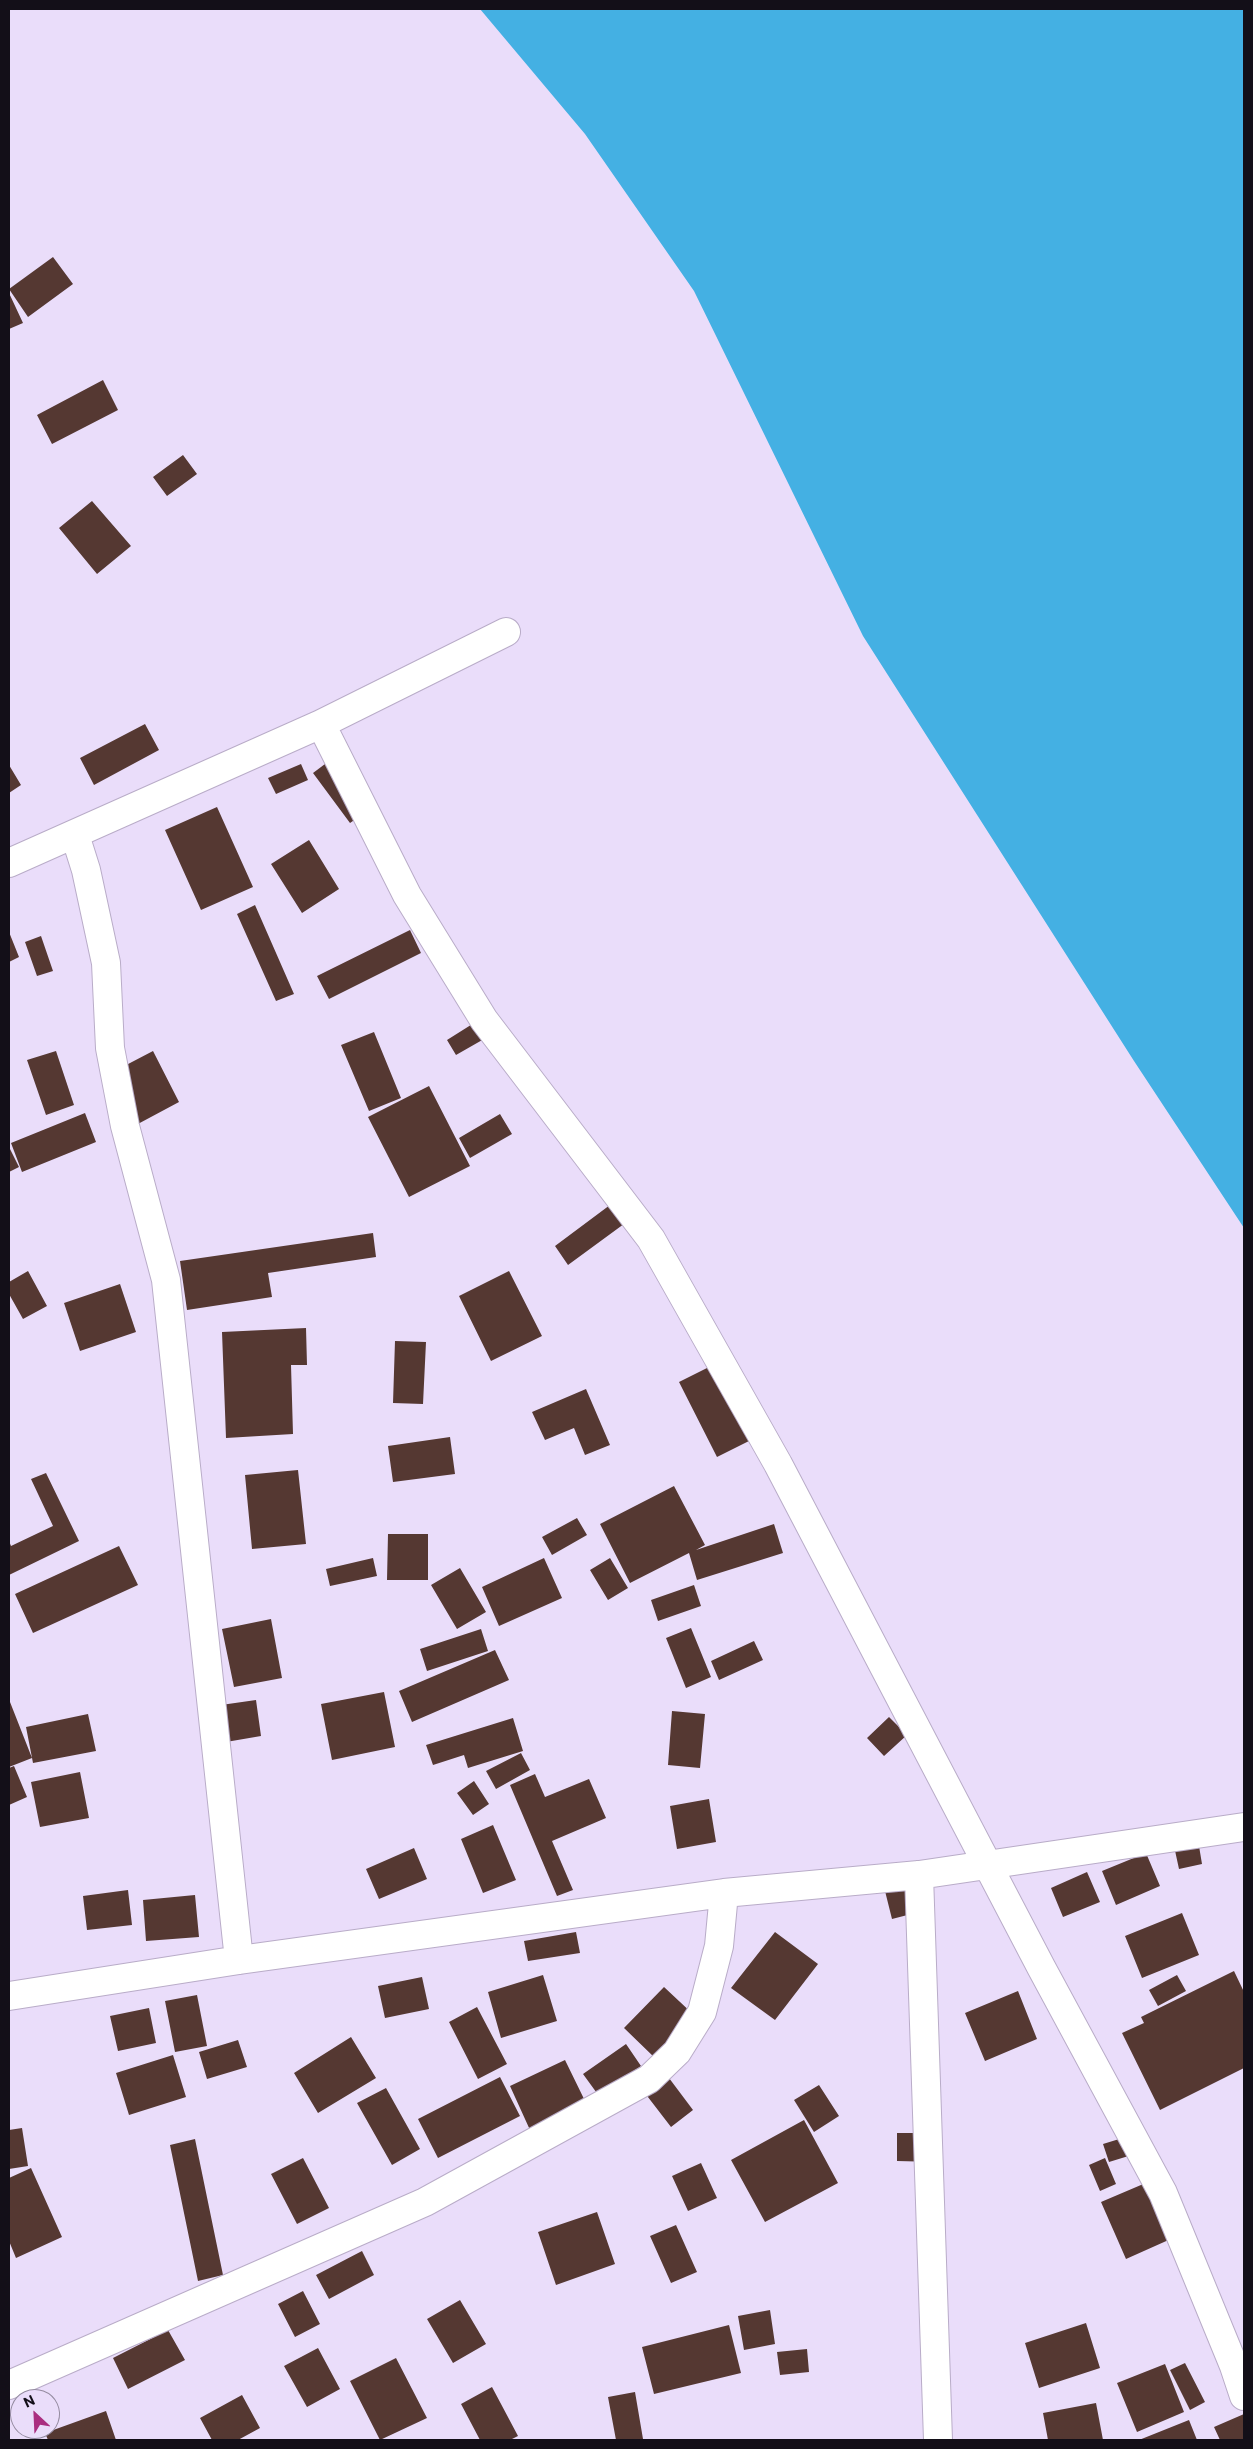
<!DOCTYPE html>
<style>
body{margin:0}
#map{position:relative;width:1253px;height:2449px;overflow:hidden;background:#eaddfa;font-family:Commissioner,sans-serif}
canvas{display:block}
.frame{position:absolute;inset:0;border:10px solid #130f18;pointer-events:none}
.north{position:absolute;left:10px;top:2389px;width:50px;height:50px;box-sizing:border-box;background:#eaddfa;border:1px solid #948ba0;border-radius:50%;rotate:335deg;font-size:14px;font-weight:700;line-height:20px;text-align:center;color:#130f18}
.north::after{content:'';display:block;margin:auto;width:18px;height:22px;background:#aa2e80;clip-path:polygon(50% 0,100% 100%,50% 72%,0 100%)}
</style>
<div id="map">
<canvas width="1253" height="2449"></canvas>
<div class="frame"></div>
<div class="north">N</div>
</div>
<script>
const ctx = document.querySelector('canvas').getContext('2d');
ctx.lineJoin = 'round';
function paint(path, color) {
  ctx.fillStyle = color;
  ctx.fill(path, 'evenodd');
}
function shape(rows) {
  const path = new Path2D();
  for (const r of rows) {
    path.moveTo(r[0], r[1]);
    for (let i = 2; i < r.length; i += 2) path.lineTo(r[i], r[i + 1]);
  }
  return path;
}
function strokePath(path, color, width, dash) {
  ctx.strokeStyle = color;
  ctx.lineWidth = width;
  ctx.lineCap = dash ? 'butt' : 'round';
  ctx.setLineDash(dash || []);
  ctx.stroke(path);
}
paint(shape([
 [480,9,1244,9,1244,1228,1134,1061,863,636,694,291,585,134]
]), '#44b0e3');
paint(shape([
 [53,257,73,284,28,317,9,289],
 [9,293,23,323,9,329],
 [103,380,118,410,52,444,37,415],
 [183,455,197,474,167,496,153,477],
 [92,501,131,546,97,574,59,528],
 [145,724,159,750,94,785,80,758],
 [329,761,366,812,350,823,313,773],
 [301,764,308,780,276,794,268,778],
 [9,765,21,785,9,793],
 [217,807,253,887,201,910,165,830],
 [309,840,339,889,302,913,271,864],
 [255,905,294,994,276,1001,237,914],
 [410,930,421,953,329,999,317,976],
 [9,932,19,957,9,962],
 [41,936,53,971,37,976,25,942],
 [474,1023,484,1039,456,1055,447,1040],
 [374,1032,401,1098,369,1111,341,1045],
 [56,1051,74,1105,46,1115,27,1060],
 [153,1051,179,1102,136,1125,109,1074],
 [429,1086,470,1166,409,1197,368,1117],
 [85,1113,96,1142,22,1172,11,1143],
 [500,1114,512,1134,470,1158,459,1138],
 [9,1147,19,1167,9,1172],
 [614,1202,628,1221,568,1265,555,1246],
 [373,1233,376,1257,268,1273,272,1297,187,1310,180,1261],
 [28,1271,47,1306,23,1319,9,1294,9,1282],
 [509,1271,542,1336,491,1361,459,1296],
 [120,1284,136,1332,80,1351,64,1303],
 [306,1328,307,1365,291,1365,293,1434,226,1438,222,1332],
 [395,1341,426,1342,423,1404,393,1403],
 [717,1363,755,1438,717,1457,679,1382],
 [586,1389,610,1445,585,1455,574,1428,545,1440,532,1412],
 [450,1437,455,1474,393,1482,388,1446],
 [298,1470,306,1544,252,1549,245,1475],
 [46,1473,79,1541,9,1575,9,1541,11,1546,53,1526,31,1479],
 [674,1486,705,1545,696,1550,774,1524,783,1553,697,1580,689,1553,630,1583,600,1524],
 [577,1518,587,1535,552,1555,542,1537],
 [388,1534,428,1534,428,1580,387,1580],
 [119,1546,138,1585,33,1633,15,1594],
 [373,1558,377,1576,330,1586,326,1569],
 [544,1558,562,1598,499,1626,482,1587],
 [610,1558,628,1588,608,1600,590,1570],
 [460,1568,486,1612,457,1629,431,1585],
 [694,1585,701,1606,658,1621,651,1600],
 [271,1619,282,1678,234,1687,222,1629],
 [691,1628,711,1677,686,1688,666,1638],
 [481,1629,488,1651,427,1671,420,1649],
 [754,1641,763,1660,719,1680,711,1661],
 [495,1650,509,1680,412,1722,399,1691],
 [384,1692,395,1747,332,1760,321,1704],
 [256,1700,261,1736,226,1742,221,1705],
 [10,1702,32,1758,9,1767,9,1703],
 [672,1711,705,1714,700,1768,668,1765],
 [88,1714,96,1751,33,1763,26,1727],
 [889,1717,907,1735,884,1756,867,1738],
 [513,1718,523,1751,468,1768,464,1755,433,1765,426,1745],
 [521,1753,530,1770,496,1789,486,1771],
 [14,1766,27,1797,9,1805,9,1768],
 [80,1772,89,1818,40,1827,31,1782],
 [535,1774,545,1797,589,1779,606,1818,552,1841,573,1890,557,1896,510,1785],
 [474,1781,489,1804,473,1815,457,1793],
 [709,1799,716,1842,677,1849,670,1806],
 [493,1825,516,1880,483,1893,461,1839],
 [1198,1840,1202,1864,1179,1869,1174,1846],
 [414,1848,427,1879,379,1899,366,1869],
 [1146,1853,1160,1886,1116,1905,1102,1871],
 [1087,1872,1100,1902,1063,1917,1051,1888],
 [915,1879,923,1911,892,1919,884,1887],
 [128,1890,132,1925,87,1930,83,1896],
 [195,1895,199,1937,146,1941,143,1900],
 [1182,1913,1199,1955,1142,1978,1125,1936],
 [576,1932,580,1953,528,1961,524,1941],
 [775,1932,818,1964,775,2020,731,1988],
 [1234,1971,1244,1992,1244,2068,1160,2110,1122,2033,1144,2023,1141,2017],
 [543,1975,557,2021,501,2038,488,1992],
 [1177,1975,1186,1991,1158,2006,1149,1990],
 [422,1977,429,2009,385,2018,378,1986],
 [664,1987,695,2016,655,2058,624,2028],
 [1018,1991,1037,2039,985,2061,965,2013],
 [197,1995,207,2046,175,2052,165,2001],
 [477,2007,507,2064,478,2079,449,2022],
 [149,2008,156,2043,118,2051,110,2016],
 [351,2037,376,2078,318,2113,294,2073],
 [238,2040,247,2067,207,2079,199,2052],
 [626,2044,641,2066,599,2096,583,2074],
 [173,2055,186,2097,129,2115,116,2073],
 [565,2060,586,2103,530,2130,510,2086],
 [663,2070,693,2110,671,2127,641,2088],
 [500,2077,520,2116,438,2158,418,2119],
 [819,2085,839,2116,814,2132,794,2100],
 [386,2088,420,2149,392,2165,357,2103],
 [804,2120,838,2183,765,2222,731,2160],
 [22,2128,28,2166,9,2169,9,2130],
 [897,2133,937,2133,937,2162,897,2161],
 [1129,2136,1135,2154,1109,2162,1103,2144],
 [195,2139,223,2275,198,2281,170,2145],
 [303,2158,329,2208,297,2224,271,2174],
 [1105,2158,1116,2184,1100,2191,1089,2165],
 [701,2163,717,2198,688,2211,672,2176],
 [31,2168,62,2237,16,2258,9,2241,9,2178],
 [1148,2182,1173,2238,1126,2259,1101,2202],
 [597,2212,615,2264,556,2285,538,2232],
 [676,2225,697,2272,671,2283,650,2236],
 [362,2251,374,2275,329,2299,316,2275],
 [303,2291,320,2324,295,2337,278,2304],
 [460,2300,486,2344,453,2363,427,2319],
 [770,2310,775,2344,744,2350,738,2316],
 [1086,2323,1100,2368,1039,2388,1025,2343],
 [729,2325,741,2373,654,2394,642,2347],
 [168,2330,185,2360,128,2389,113,2358],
 [318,2348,340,2389,307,2407,284,2366],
 [807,2349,809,2372,780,2375,777,2352],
 [396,2358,427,2418,380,2440,350,2381],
 [1185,2363,1205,2402,1190,2410,1170,2370],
 [1165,2364,1184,2412,1137,2432,1117,2383],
 [492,2387,518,2436,510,2440,480,2440,461,2404],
 [635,2392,643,2439,616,2440,608,2397],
 [242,2395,260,2428,238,2440,212,2440,200,2418],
 [1096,2403,1103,2440,1048,2440,1043,2413],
 [106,2411,116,2440,48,2440,45,2433],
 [1244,2414,1244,2440,1220,2440,1214,2427],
 [1189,2420,1197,2440,1139,2440]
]), '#553832');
const street = shape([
 [321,724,407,895,484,1020,651,1239,778,1464,1041,1967,1163,2193,1234,2366,1244,2396],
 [75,835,86,870,106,963,110,1048,125,1126,166,1280,239,1960],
 [9,863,321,724,506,632],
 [919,1875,938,2440],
 [9,1996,239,1960,724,1893,919,1875,1244,1827],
 [9,2385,425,2202,649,2079,677,2052,702,2012,719,1946,724,1893]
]);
strokePath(street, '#b9acc8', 30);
strokePath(street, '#fff', 28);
</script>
